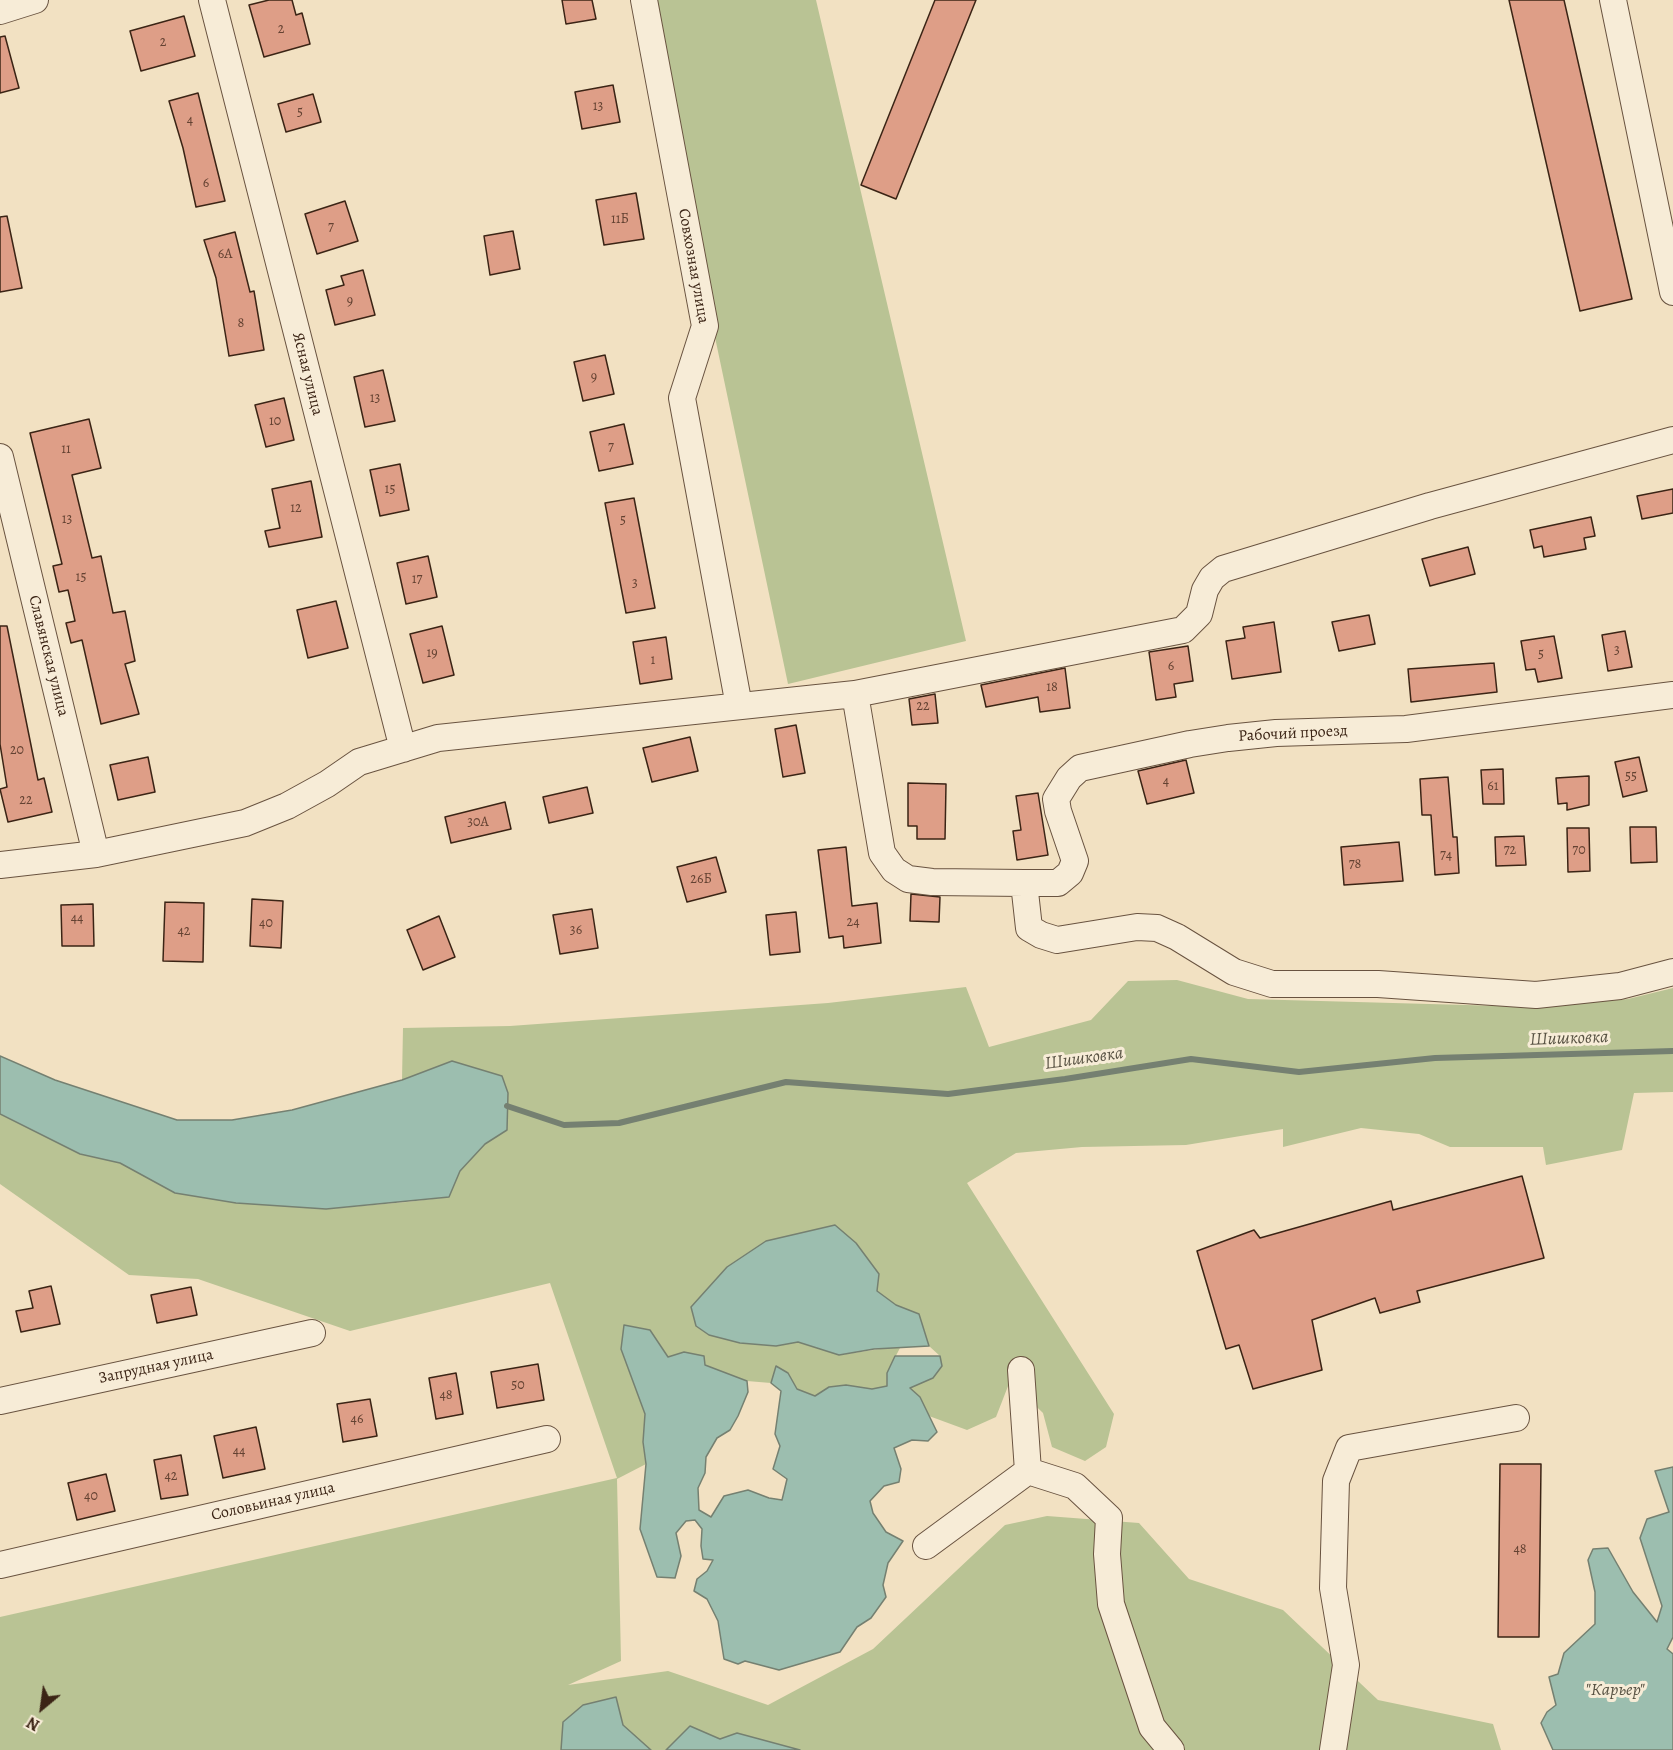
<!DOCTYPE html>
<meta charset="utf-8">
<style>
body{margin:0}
#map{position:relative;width:1673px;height:1750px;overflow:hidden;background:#f2e1c2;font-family:Alegreya,serif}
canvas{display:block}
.north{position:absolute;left:12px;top:1678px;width:60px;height:60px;-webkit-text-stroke:4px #f7ecd7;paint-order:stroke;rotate:209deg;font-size:16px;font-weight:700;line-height:24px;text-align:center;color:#3b2415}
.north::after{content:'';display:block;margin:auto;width:21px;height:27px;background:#3b2415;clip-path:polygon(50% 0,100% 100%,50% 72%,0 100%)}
</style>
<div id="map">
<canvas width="1673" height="1750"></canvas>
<div class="north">N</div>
</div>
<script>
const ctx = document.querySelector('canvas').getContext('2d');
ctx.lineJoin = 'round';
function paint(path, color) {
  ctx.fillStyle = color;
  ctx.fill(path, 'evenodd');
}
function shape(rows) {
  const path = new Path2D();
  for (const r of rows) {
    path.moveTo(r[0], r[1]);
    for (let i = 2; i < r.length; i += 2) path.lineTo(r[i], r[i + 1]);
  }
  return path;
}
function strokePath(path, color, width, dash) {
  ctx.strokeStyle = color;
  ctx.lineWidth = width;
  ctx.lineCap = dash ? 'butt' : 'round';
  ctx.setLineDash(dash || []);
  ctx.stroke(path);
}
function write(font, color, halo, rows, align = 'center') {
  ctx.font = font + ' Alegreya,serif';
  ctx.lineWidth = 6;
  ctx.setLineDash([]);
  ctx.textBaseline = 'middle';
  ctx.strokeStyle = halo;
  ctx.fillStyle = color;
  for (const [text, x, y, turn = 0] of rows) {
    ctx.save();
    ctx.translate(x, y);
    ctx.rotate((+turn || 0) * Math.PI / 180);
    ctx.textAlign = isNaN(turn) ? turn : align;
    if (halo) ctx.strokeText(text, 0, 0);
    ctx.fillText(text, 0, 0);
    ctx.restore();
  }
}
paint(shape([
 [644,0,816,0,966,641,788,684],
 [1177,980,1248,999,1538,1007,1628,999,1673,988,1673,1092,1634,1093,1622,1150,1546,1165,1543,1147,1450,1147,1419,1134,1361,1128,1283,1147,1283,1129,1186,1145,1082,1147,1016,1153,967,1183,1114,1414,1106,1447,1085,1461,1052,1447,1043,1413,1010,1381,996,1417,967,1430,929,1416,920,1397,910,1388,933,1378,942,1366,940,1356,929,1346,919,1314,896,1305,877,1291,835,1225,805,1234,709,1335,740,1343,776,1346,798,1342,839,1355,901,1346,887,1373,887,1386,872,1389,846,1385,829,1387,815,1396,797,1389,788,1373,776,1367,771,1383,747,1381,705,1365,684,1352,668,1358,650,1330,625,1325,621,1349,645,1414,643,1442,646,1464,617,1479,621,1661,568,1685,668,1671,768,1705,873,1649,1005,1525,1047,1516,1139,1523,1189,1579,1283,1610,1378,1700,1493,1724,1501,1750,0,1750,0,1617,617,1478,550,1283,350,1331,198,1279,129,1275,0,1184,0,1114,80,1154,120,1163,176,1193,326,1209,407,1202,449,1197,460,1171,485,1144,507,1130,452,1061,402,1080,403,1028,510,1026,828,1003,966,987,989,1047,1091,1020,1128,981]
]), '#b9c394');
const water = shape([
 [0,1056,55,1080,177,1120,232,1120,292,1110,402,1080,452,1061,502,1076,508,1093,507,1130,485,1144,460,1171,449,1197,326,1209,236,1203,175,1193,120,1163,80,1154,0,1114,0,1056],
 [835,1225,856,1243,879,1274,877,1291,896,1305,919,1314,929,1346,874,1349,839,1355,798,1342,776,1346,740,1343,709,1335,696,1326,691,1307,727,1267,766,1241,835,1225],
 [624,1325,650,1330,668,1357,684,1352,704,1356,705,1365,747,1381,748,1392,738,1416,730,1430,717,1438,706,1457,705,1473,698,1488,699,1510,711,1517,724,1496,748,1490,769,1498,782,1500,787,1479,773,1469,780,1446,775,1434,781,1391,771,1383,776,1366,788,1373,797,1389,815,1396,829,1387,846,1385,872,1389,887,1386,887,1373,895,1356,940,1356,942,1366,933,1378,910,1388,920,1397,937,1432,928,1441,912,1440,894,1448,901,1469,899,1482,884,1486,870,1501,873,1513,886,1532,903,1541,888,1563,883,1585,886,1597,871,1618,857,1627,840,1652,779,1670,745,1661,738,1664,724,1659,718,1621,707,1599,694,1591,697,1579,707,1571,713,1560,703,1559,701,1546,702,1529,695,1520,686,1521,676,1533,681,1556,675,1578,657,1577,640,1529,646,1464,643,1442,645,1414,621,1349,624,1325],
 [1673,1467,1673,1637,1667,1649,1673,1654,1673,1750,1553,1750,1541,1723,1547,1712,1556,1705,1549,1677,1558,1674,1564,1653,1595,1624,1595,1592,1588,1560,1593,1549,1608,1548,1633,1592,1657,1622,1662,1606,1640,1538,1647,1519,1669,1512,1655,1471,1673,1467],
 [616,1697,623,1725,651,1750,561,1750,563,1722,583,1705,616,1697],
 [690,1726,720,1739,737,1733,800,1750,666,1750,690,1726]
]);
paint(water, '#9cbeaf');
strokePath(water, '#758071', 1.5);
strokePath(shape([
 [507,1106,564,1125,619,1123,786,1082,948,1094,1065,1079,1191,1059,1299,1072,1435,1058,1673,1051]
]), '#758071', 6);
const building = shape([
 [269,0,292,0,296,15,302,13,310,44,264,57,249,5,269,0],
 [562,0,592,0,596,19,566,24,562,0],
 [935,0,976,0,896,199,861,185,935,0],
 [1509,0,1564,0,1632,299,1580,311,1509,0],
 [184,16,195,56,141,71,130,31,184,16],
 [5,36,19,88,0,93,0,37,5,36],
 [613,85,620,122,582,129,575,92,613,85],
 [198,93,225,201,196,207,183,148,169,101,198,93],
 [313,94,321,122,286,132,278,104,313,94],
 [636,193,644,239,604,245,596,200,636,193],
 [345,201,358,241,317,254,305,214,345,201],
 [7,216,22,288,0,292,0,217,7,216],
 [513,231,520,269,490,275,484,236,513,231],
 [235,232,250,292,254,291,264,350,229,356,216,278,204,240,235,232],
 [363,270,375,315,335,325,326,290,344,285,341,276,363,270],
 [605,355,614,394,583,401,574,362,605,355],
 [383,370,395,421,365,427,354,377,383,370],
 [284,398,294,440,266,447,255,405,284,398],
 [89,419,101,468,72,475,92,558,101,556,113,613,125,611,135,661,125,664,139,714,101,724,82,640,71,643,66,623,75,621,68,590,59,592,53,566,62,564,30,433,89,419],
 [624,424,633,464,599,471,590,432,624,424],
 [400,464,409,510,380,516,370,470,400,464],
 [311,481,322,537,269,547,265,531,280,528,272,489,311,481],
 [1673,489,1673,513,1642,519,1637,496,1673,489],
 [634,498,655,608,626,613,605,503,634,498],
 [1591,517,1595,536,1584,538,1586,549,1544,557,1542,546,1534,548,1530,530,1591,517],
 [1468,547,1475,574,1430,586,1422,559,1468,547],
 [428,556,437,597,406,604,397,563,428,556],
 [336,601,348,648,308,658,297,610,336,601],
 [1369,615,1375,644,1339,651,1332,622,1369,615],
 [1274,622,1281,672,1232,679,1226,641,1245,638,1243,627,1274,622],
 [0,626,7,626,38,780,44,778,52,812,8,822,0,789,7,787,0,744,0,626],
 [442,626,454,675,423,683,410,634,442,626],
 [1625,631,1632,667,1608,671,1602,635,1625,631],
 [1554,636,1562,678,1538,682,1535,669,1526,670,1521,641,1554,636],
 [666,637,672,679,640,684,633,642,666,637],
 [1188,646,1193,681,1174,684,1176,697,1156,700,1149,652,1188,646],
 [1494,663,1497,692,1411,702,1408,669,1494,663],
 [1065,668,1070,708,1040,712,1038,697,986,707,981,685,1065,668],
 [935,694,938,723,912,725,909,699,935,694],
 [796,725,805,773,783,777,775,729,796,725],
 [690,737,698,771,652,782,643,748,690,737],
 [148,757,155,792,118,800,110,765,148,757],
 [1639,757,1647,791,1623,797,1615,762,1639,757],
 [1186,760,1194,793,1147,804,1138,771,1186,760],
 [1503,769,1504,804,1483,804,1481,770,1503,769],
 [1589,776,1589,805,1567,810,1567,803,1558,804,1556,778,1589,776],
 [1448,777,1453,837,1457,837,1459,873,1435,875,1431,815,1422,815,1420,779,1448,777],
 [908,783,946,784,945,839,917,839,917,826,908,826,908,783],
 [587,787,593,813,549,823,543,797,587,787],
 [1038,793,1048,855,1017,860,1013,831,1021,830,1016,796,1038,793],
 [505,802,511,829,451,843,445,817,505,802],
 [1630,827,1656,827,1657,862,1631,863,1630,827],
 [1567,828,1589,828,1590,871,1568,872,1567,828],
 [1524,836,1526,865,1496,866,1495,837,1524,836],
 [1399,842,1403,881,1344,885,1341,847,1399,842],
 [846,847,852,906,877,903,881,943,844,948,843,936,829,938,818,850,846,847],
 [716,857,726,892,687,902,677,867,716,857],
 [911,894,940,897,939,922,910,921,911,894],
 [252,899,283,901,281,948,250,946,252,899],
 [165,902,204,903,203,962,163,961,165,902],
 [93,904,94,946,62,946,61,905,93,904],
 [592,909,598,948,560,954,553,915,592,909],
 [796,912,800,952,770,955,766,915,796,912],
 [439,916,455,957,423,970,407,930,439,916],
 [1522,1176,1544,1258,1417,1291,1420,1302,1380,1313,1375,1298,1312,1320,1322,1370,1253,1389,1239,1345,1226,1349,1197,1251,1254,1230,1260,1238,1391,1201,1393,1210,1522,1176],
 [51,1286,60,1324,21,1332,16,1311,33,1308,29,1291,51,1286],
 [191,1287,197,1315,157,1323,151,1295,191,1287],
 [538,1364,544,1400,497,1408,491,1372,538,1364],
 [456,1373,463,1414,436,1419,429,1378,456,1373],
 [370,1399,377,1436,343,1442,337,1404,370,1399],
 [256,1427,265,1469,223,1478,214,1436,256,1427],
 [181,1455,188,1495,161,1499,154,1460,181,1455],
 [1500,1464,1541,1464,1539,1637,1498,1637,1500,1464],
 [106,1474,115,1511,77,1520,68,1483,106,1474]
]);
paint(building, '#de9e87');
strokePath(building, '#3b2415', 1.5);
const minor = shape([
 [212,0,403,749],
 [644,0,705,326,682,398,739,706],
 [1613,0,1673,292],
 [0,11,35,0],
 [0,457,96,854],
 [855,694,1183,630,1199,614,1205,590,1212,578,1223,569,1430,506,1673,440],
 [0,865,96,854,245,823,287,806,327,784,359,762,438,738,855,694,882,853,894,870,908,879,932,882,1024,883,1029,928,1041,935,1057,940,1137,927,1157,928,1177,937,1234,972,1272,984,1378,984,1536,995,1620,986,1673,972],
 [1024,883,1058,883,1070,873,1075,861,1058,811,1056,799,1069,778,1080,768,1190,744,1228,738,1276,733,1406,729,1673,695],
 [0,1401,312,1333],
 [1028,1471,1075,1486,1109,1518,1107,1554,1111,1604,1152,1727,1171,1750],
 [926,1546,1028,1471,1021,1370],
 [0,1565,547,1439],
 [1333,1750,1346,1665,1333,1588,1336,1481,1349,1448,1516,1418]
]);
strokePath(minor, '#695340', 28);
strokePath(minor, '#f7ecd7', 26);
write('14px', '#644232', null, [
 ["2",281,30],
 ["2",163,43],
 ["13",598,107],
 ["5",300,113],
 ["4",190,121],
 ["6",206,184],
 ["11Б",620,220],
 ["7",331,228],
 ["6А",225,255],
 ["9",350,302],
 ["8",241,324],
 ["9",594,378],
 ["13",375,399],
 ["10",275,422],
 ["7",611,448],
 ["11",66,450],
 ["15",390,490],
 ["12",296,509],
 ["13",67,520],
 ["5",623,521],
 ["15",81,578],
 ["17",417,580],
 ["3",635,584],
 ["3",1617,651],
 ["19",432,654],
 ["5",1541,655],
 ["1",653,661],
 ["6",1171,667],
 ["18",1052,688],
 ["22",923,707],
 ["20",17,751],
 ["55",1631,777],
 ["4",1166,782],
 ["61",1493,787],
 ["22",26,801],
 ["30А",478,823],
 ["72",1510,851],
 ["70",1579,851],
 ["74",1446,856],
 ["78",1355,865],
 ["26Б",701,880],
 ["44",77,919],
 ["24",853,923],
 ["40",266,924],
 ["36",576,931],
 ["42",184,932],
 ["50",518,1386],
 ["48",446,1396],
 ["46",357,1420],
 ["44",239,1452],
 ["42",171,1477],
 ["40",91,1497],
 ["48",1520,1550]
]);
write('16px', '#3b2415', '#f7ecd7', [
 ["Совхозная улица",693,266,80],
 ["Ясная улица",307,374,76],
 ["Славянская улица",48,656,76],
 ["Рабочий проезд",1293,734,-3],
 ["Запрудная улица",156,1367,-12],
 ["Соловьиная улица",273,1502,-13]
]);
write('italic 18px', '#585243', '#f7ecd7', [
 ["Шишковка",1569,1039,-2],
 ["Шишковка",1084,1059,-8],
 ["\"Карьер\"",1615,1691]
]);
</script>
